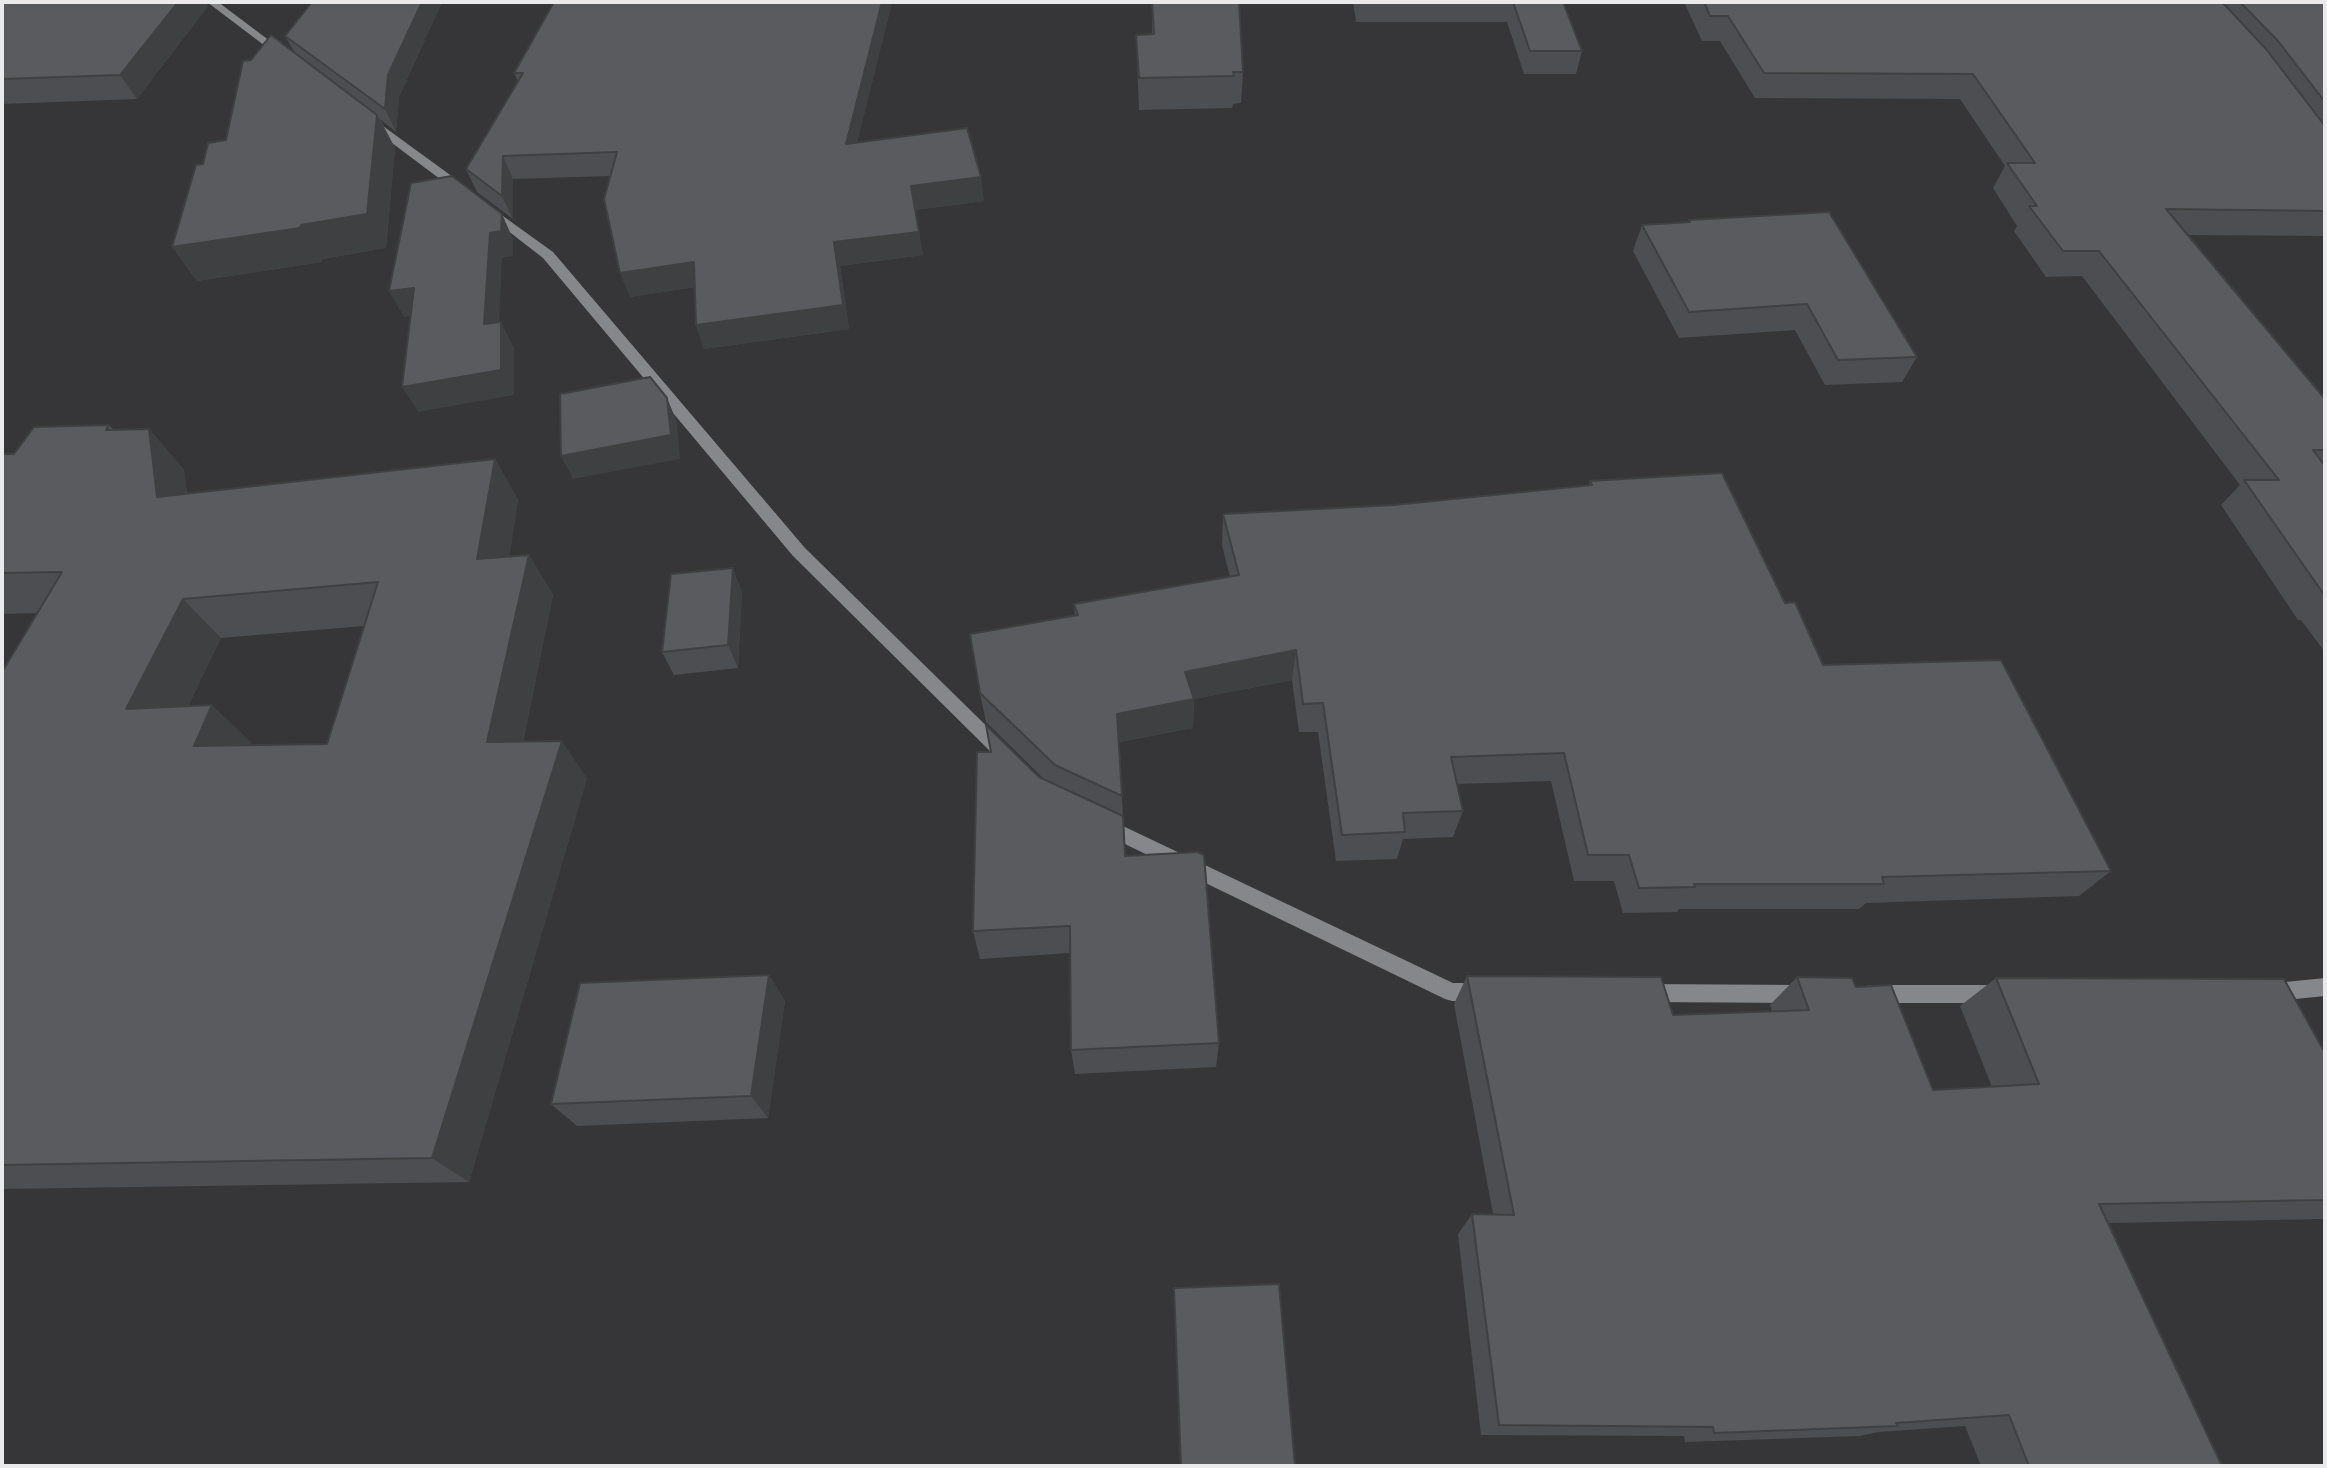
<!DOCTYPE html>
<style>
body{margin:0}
#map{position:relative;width:2327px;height:1468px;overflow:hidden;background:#363639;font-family:Raleway,sans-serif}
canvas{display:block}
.frame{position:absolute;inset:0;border:4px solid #eaeaec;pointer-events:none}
</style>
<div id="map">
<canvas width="2327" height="1468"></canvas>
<div class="frame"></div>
</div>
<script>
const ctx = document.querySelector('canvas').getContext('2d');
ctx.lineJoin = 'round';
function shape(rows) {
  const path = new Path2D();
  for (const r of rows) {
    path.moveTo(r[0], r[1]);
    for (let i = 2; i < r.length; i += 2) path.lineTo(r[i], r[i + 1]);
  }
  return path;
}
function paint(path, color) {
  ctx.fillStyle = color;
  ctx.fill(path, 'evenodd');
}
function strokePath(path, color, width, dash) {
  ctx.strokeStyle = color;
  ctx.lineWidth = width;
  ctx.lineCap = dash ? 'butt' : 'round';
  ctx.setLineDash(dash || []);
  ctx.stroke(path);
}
paint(shape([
 [207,2,218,2,290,56,281,58,207,2],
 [364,118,372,118,468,188,468,194,460,194,364,122,364,118],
 [489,206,553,252,805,548,1011,750,1014,755,1011,760,1005,762,999,760,793,556,543,258,485,213,485,207,489,206],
 [1104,817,1453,983,1482,983,1489,985,1492,992,1489,999,1482,1001,1452,1001,1445,999,1098,831,1095,825,1098,819,1104,817],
 [2325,978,2325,996,2266,1002,2259,1000,2256,993,2259,986,2266,984,2325,978],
 [1643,984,1804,985,1811,987,1814,994,1811,1001,1804,1003,1643,1002,1636,1000,1633,993,1636,986,1643,984],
 [1870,985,1996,985,2003,987,2006,994,2003,1001,1996,1003,1870,1003,1863,1001,1860,994,1863,987,1870,985]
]), '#86878a');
paint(shape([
 [2,2,208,6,137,99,3,104,2,106],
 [312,2,442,2,399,97,396,132,380,119,395,148,386,248,322,259,322,262,197,281,172,247,203,164,226,140,295,53,285,36],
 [554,2,892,2,857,142,984,201,915,210,923,255,840,266,849,329,704,349,696,325,695,287,630,297,610,176,513,179,513,219,477,192,466,169,518,81,514,73],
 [1152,2,1243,72,1241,103,1233,104,1232,108,1139,110,1136,35,1152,34],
 [1353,2,1563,2,1582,51,1576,74,1524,74,1507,22,1356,22],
 [1684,2,2325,2,2325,236,2188,235,2325,399,2325,652,2301,620,2298,620,2221,505,2240,485,2082,276,2046,277,2014,231,2017,226,1993,188,2005,166,1960,99,1755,98,1720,41,1702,41],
 [1689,220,1917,357,1902,382,1825,385,1795,330,1679,338,1633,251,1642,225,1688,222],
 [109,425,114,430,149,429,184,470,187,493,495,459,518,500,509,557,529,555,553,595,523,742,587,778,469,1182,2,1189,2,672,37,613,2,614,2,454,14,454],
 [364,626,327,744,250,745,251,742,188,706,221,638],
 [1590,481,1785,603,1823,665,2111,871,2079,896,1866,903,1859,909,1679,909,1677,912,1623,913,1614,881,1574,881,1551,781,1457,784,1463,811,1453,837,1403,839,1397,859,1336,861,1318,732,1299,732,1292,680,1194,699,1193,728,1119,742,1125,856,1219,1043,1216,1067,1075,1074,1071,1050,1070,953,980,959,973,931,1039,777,1044,779,986,722,980,693,1075,616,1074,604,1230,577,1222,545,1223,514,1394,505,1589,485],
 [742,592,738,668,674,675,662,652],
 [769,975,785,1001,768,1118,577,1126,551,1104],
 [1467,976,1673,1015,1772,1011,1770,1005,1797,977,1856,987,1933,1090,1992,1087,1960,1006,1996,978,2325,1053,2325,1219,2107,1223,2222,1466,1981,1466,1965,1426,1878,1432,1860,1436,1685,1442,1684,1436,1481,1435,1458,1234,1472,1214,1493,1214,1454,1004],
 [1174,1288,1295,1466,1180,1466]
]), '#4d4e51');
paint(shape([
 [178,2,206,2,208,6,137,99,120,75],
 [422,2,442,2,399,97,396,132,385,109,388,75],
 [882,2,892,2,851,167,846,144],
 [377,115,395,148,386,248,322,259,322,262,197,281,172,247,301,225],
 [503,156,513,179,513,219,502,196],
 [981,177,984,201,915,210,911,186],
 [502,214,513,239,513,256,502,258,498,350,484,324,490,233],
 [919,232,923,255,840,266,849,329,704,349,696,325,834,242],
 [694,262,702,286,630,297,620,273],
 [414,288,428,313,404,317,389,291],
 [501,322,514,348,514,395,418,412,402,387],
 [667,398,677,422,680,459,573,479,561,456],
 [149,429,184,470,193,538,157,497],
 [495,459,518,500,503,599,477,559],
 [529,555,553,595,515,779,487,742],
 [733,568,742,592,738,668,728,645],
 [183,599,221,638,168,746,126,709],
 [1296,650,1292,680,1184,701,1185,672],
 [1194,699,1193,728,1119,742,1117,714],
 [212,705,251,742,234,783,194,746],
 [562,741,587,778,469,1182,432,1158],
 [769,975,785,1001,768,1118,751,1096]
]), '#3f4042');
const building = shape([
 [2,2,178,2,120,75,2,79,2,2],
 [312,2,422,2,388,75,385,109,285,36,312,2],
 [554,2,882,2,846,144,967,128,981,177,911,186,919,232,834,242,843,305,696,325,694,262,620,273,604,199,617,152,503,156,502,196,466,169,523,73,514,73,554,2],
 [1152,2,1239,2,1243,72,1233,72,1234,76,1139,78,1136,35,1154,34,1152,2],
 [1513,2,1563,2,1582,51,1530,51,1513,2],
 [1704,2,2222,2,2266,49,2325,126,2325,211,2166,209,2325,399,2325,450,2313,450,2325,466,2325,596,2244,480,2279,480,2099,251,2063,251,2029,206,2037,206,2007,163,2035,163,1973,74,1764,73,1728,16,1710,16,1704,2],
 [2240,2,2325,2,2325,102,2278,41,2240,2],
 [271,35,377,115,367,214,301,225,300,228,172,247,196,165,203,164,208,143,226,140,243,61,251,60,271,35],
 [452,176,502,214,501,231,490,233,484,324,501,322,501,370,402,387,414,288,389,291,411,183,452,176],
 [1829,212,1917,357,1838,360,1807,304,1689,312,1642,225,1690,222,1689,220,1829,212],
 [650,377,667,398,671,435,561,456,560,394,650,377],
 [109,425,106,430,149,429,157,497,495,459,477,559,529,555,487,742,562,741,432,1158,2,1165,2,672,62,572,2,573,2,454,14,454,34,427,109,425],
 [378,582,327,744,194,746,212,705,126,709,183,599,378,582],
 [1722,473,1785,603,1795,602,1823,665,2001,660,2111,871,1882,877,1884,884,1694,884,1695,887,1639,888,1629,855,1588,855,1564,753,1451,757,1463,811,1403,813,1405,832,1342,835,1323,703,1303,704,1296,650,1185,672,1194,699,1117,714,1122,796,1055,765,980,693,970,634,1078,615,1074,604,1239,575,1223,514,1394,505,1592,485,1590,481,1722,473],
 [733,568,728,645,662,652,671,574,733,568],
 [986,725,1039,777,1123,816,1125,856,1198,852,1204,855,1219,1043,1071,1050,1070,926,973,931,977,752,991,752,986,725],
 [769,975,751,1096,551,1104,580,983,769,975],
 [1467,976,1661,977,1673,1015,1809,1010,1797,977,1852,978,1856,987,1891,985,1933,1090,2039,1084,1996,978,2284,979,2325,1053,2325,1200,2099,1204,2222,1466,2029,1466,2009,1415,1896,1423,1898,1426,1714,1433,1713,1427,1499,1425,1472,1214,1514,1215,1467,976],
 [1279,1284,1295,1466,1181,1466,1174,1288,1279,1284]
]);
paint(building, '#5a5b5e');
strokePath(building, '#3f4042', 2);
</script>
